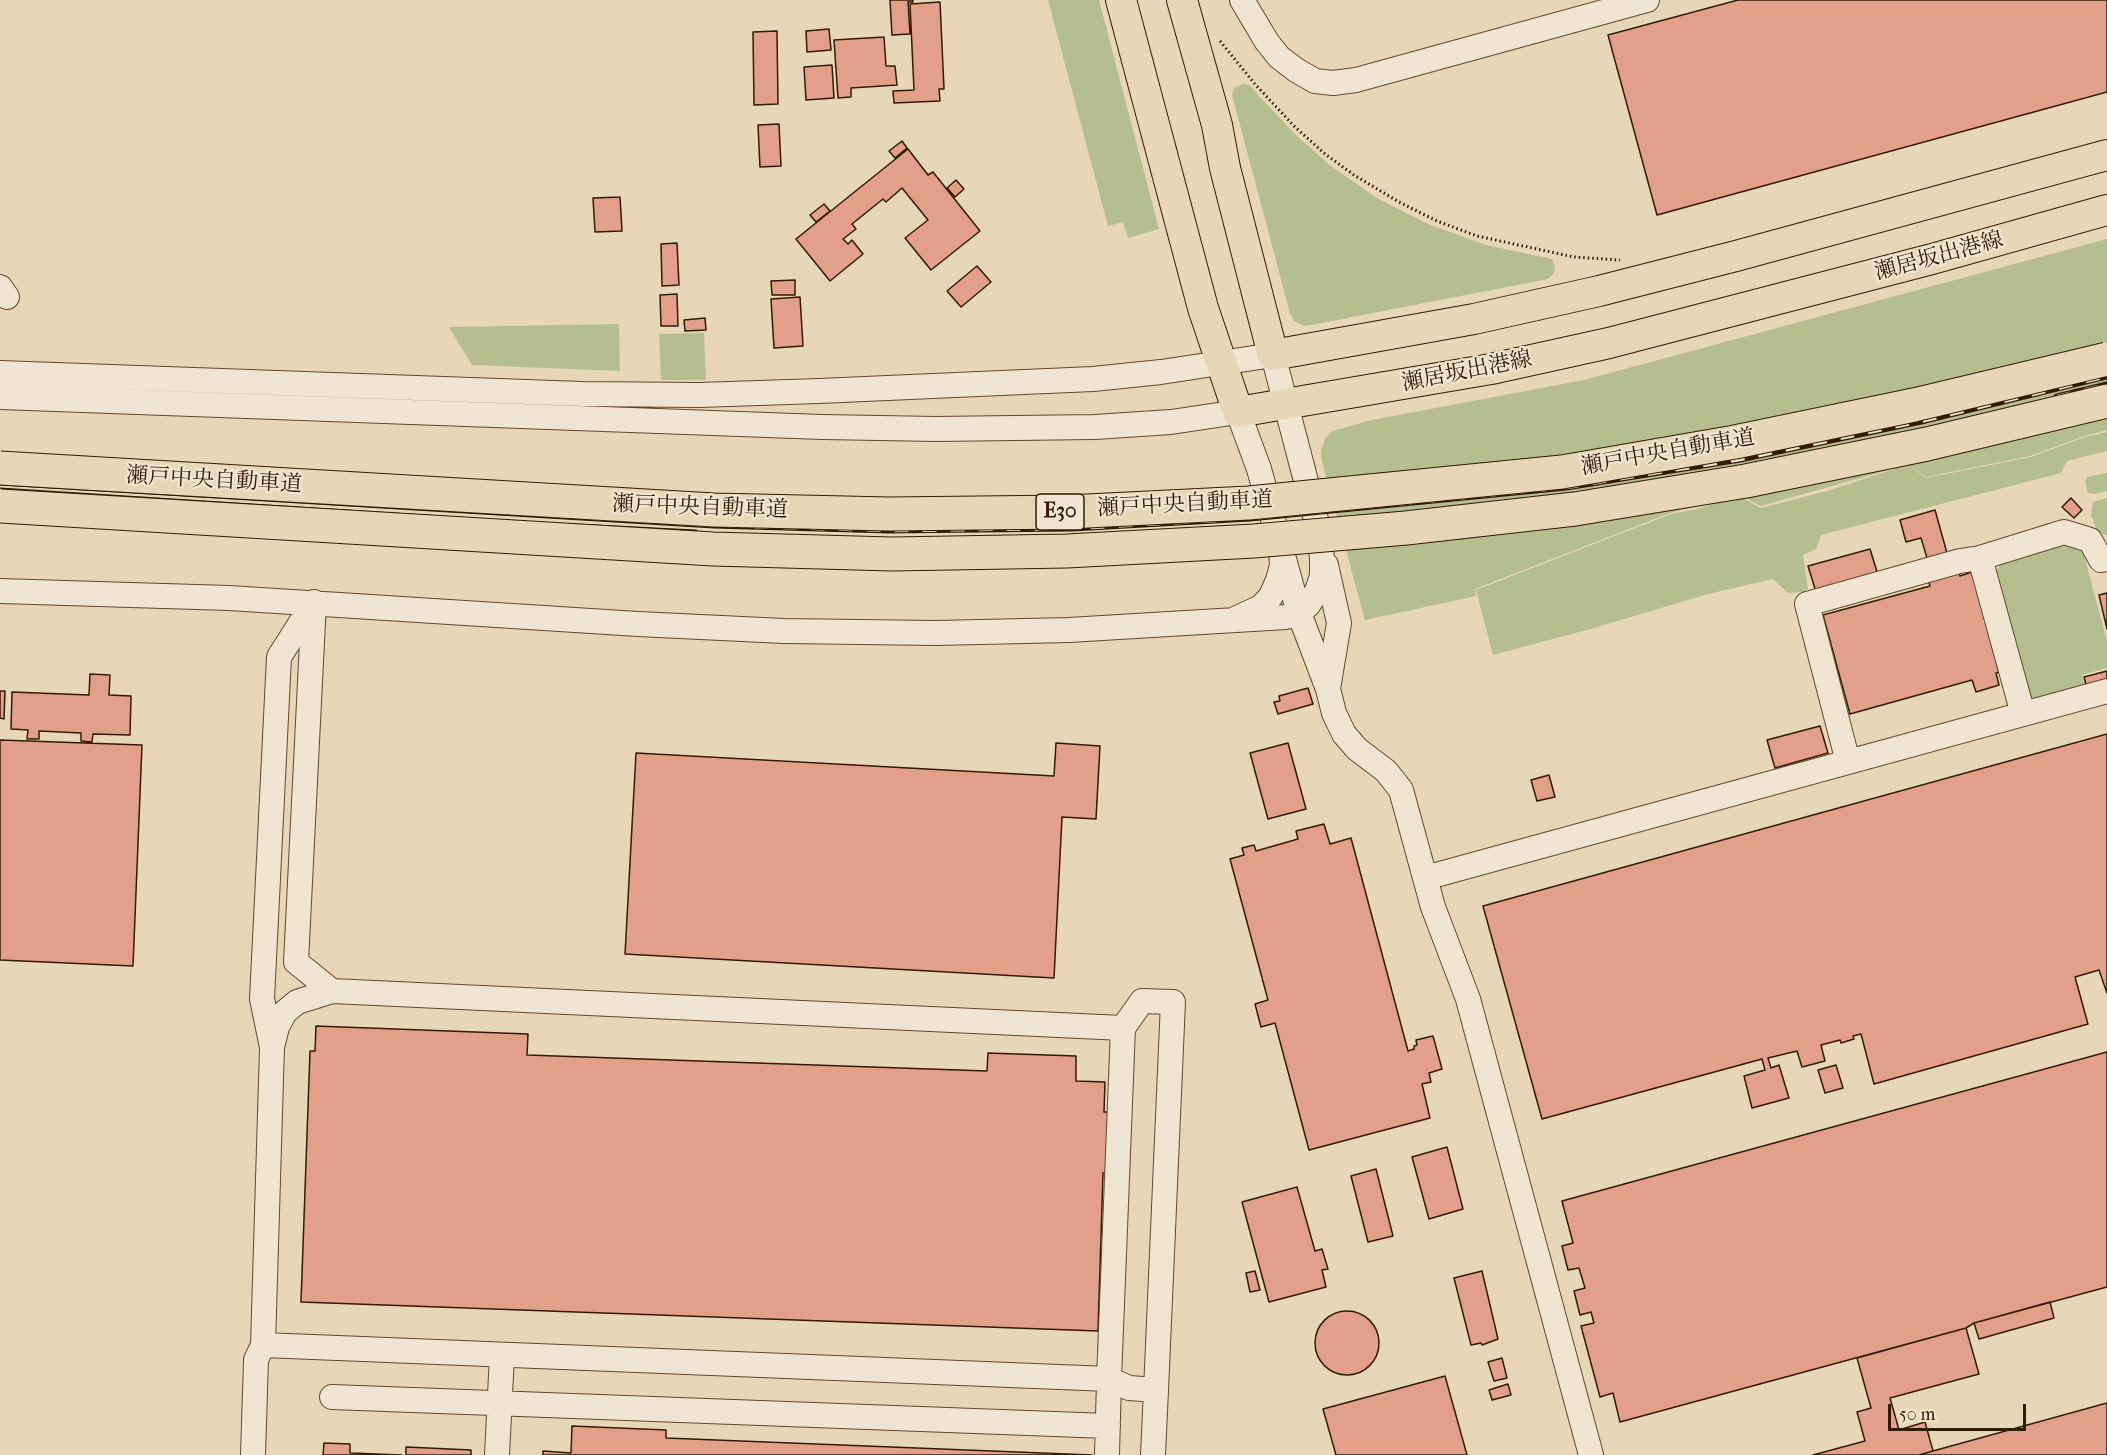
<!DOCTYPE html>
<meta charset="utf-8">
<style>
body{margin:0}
#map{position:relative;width:2107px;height:1455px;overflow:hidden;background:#e7d7b7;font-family:"IM FELL French Canon",serif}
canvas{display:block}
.scale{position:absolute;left:1888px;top:1404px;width:138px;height:27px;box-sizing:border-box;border:3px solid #331a02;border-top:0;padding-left:8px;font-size:18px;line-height:21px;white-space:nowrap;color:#331a02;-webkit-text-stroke:4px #efe5d0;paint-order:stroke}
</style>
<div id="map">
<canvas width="2107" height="1455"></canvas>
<div class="scale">50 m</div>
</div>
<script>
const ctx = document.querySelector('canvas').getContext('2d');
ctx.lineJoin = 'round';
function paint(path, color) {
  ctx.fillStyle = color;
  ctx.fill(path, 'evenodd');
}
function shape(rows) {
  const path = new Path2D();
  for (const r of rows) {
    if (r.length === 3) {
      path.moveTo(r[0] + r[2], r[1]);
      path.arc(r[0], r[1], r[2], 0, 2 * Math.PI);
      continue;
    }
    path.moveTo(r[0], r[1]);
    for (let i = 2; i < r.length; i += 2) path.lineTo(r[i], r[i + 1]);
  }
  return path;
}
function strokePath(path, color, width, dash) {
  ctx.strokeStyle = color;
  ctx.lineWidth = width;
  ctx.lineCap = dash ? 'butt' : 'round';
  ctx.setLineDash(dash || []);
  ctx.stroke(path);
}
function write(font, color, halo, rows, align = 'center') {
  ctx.font = font + ' "IM FELL French Canon","Noto Serif JP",serif';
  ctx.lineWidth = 4.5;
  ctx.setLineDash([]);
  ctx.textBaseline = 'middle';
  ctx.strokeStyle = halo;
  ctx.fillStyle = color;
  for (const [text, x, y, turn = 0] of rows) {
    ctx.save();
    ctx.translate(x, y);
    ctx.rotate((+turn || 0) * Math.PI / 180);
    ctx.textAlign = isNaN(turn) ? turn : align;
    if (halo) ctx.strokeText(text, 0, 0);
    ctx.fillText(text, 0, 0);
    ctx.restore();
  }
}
paint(shape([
 [1048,0,1099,0,1159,229,1128,238,1123,222,1108,226],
 [1243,84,1250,85,1259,96,1297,136,1332,167,1377,198,1428,224,1486,245,1552,259,1555,267,1554,273,1548,279,1306,326,1300,324,1294,321,1290,313,1232,95,1234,88],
 [2107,239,2107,430,2084,436,2030,456,1926,477,1908,465,1926,478,2031,457,2085,437,2107,432,2107,451,2067,461,2061,473,1821,535,1816,549,1803,555,1808,589,1803,592,1788,593,1773,579,1708,594,1594,628,1493,655,1476,590,1671,514,1697,509,1740,496,1761,508,1827,491,1907,465,1761,506,1740,495,1670,513,1475,589,1476,596,1365,620,1322,462,1321,450,1325,439,1332,431,1372,420,1584,380],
 [619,324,620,371,472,365,449,327],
 [704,333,706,380,661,380,659,334],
 [2107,473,2107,491,2094,494,2088,493,2085,482,2087,477],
 [2107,498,2107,535,2098,533,2091,515,2093,502],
 [2063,540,2083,551,2107,641,2107,668,2082,675,2085,688,2031,702,1996,572,2006,555]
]), '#b5be8f');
const building = shape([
 [890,0,913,0,913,2,908,2,910,34,892,35,890,0],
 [1738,0,2107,0,2107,92,1657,215,1608,35,1738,0],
 [940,2,944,89,939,89,940,101,894,103,893,91,914,90,910,4,940,2],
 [829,29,831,50,807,52,806,31,829,29],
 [777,31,778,104,754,105,753,32,777,31],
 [884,37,886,66,895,66,897,85,851,88,851,97,838,98,834,40,884,37],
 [832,65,834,98,806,100,804,67,832,65],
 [779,124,781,166,760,167,758,125,779,124],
 [902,141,907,148,895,158,889,151,902,141],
 [908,149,928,175,933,172,980,231,931,270,905,238,928,220,902,188,886,202,883,199,852,224,856,229,843,239,848,244,852,240,863,254,830,281,796,239,908,149],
 [956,180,964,189,955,197,947,188,956,180],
 [620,197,622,231,595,232,593,198,620,197],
 [824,204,830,211,816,222,810,215,824,204],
 [677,243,679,285,662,286,661,244,677,243],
 [977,266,991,282,961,307,947,291,977,266],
 [795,280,795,295,772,295,771,281,795,280],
 [677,294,678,326,661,326,660,295,677,294],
 [800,297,803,346,774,348,771,299,800,297],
 [705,318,706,330,685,331,684,320,705,318],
 [2071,498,2082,510,2074,518,2062,507,2071,498],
 [1935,510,1947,553,1953,551,1960,576,1972,572,1999,672,1996,673,1999,685,1976,692,1972,680,1850,714,1823,615,1930,586,1923,560,1927,558,1921,538,1906,542,1900,520,1935,510],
 [1870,549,1878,575,1816,592,1808,566,1870,549],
 [2107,593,2107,629,2099,595,2107,593],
 [2107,671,2107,679,2086,685,2084,677,2107,671],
 [90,674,110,675,109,695,131,696,130,735,93,734,92,742,81,741,81,733,39,731,39,739,27,739,28,730,11,729,12,692,89,695,90,674],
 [1308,688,1313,704,1278,714,1274,702,1280,701,1279,696,1308,688],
 [0,691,5,691,4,719,0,718,0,691],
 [1820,726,1828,753,1775,768,1767,740,1820,726],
 [2107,734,2107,993,2099,970,2075,977,2088,1024,1874,1084,1861,1034,1853,1036,1854,1039,1841,1043,1840,1040,1821,1045,1825,1061,1802,1067,1797,1051,1768,1058,1771,1068,1779,1065,1789,1098,1752,1108,1744,1076,1765,1070,1762,1059,1542,1119,1483,906,2107,734],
 [0,740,142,745,133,966,0,960,0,740],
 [1056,743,1100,746,1096,819,1062,817,1054,978,625,954,636,753,1054,776,1056,743],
 [1288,743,1306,809,1268,819,1250,753,1288,743],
 [1549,775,1555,797,1537,801,1531,780,1549,775],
 [1324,824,1330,844,1351,838,1408,1051,1414,1049,1414,1046,1417,1045,1416,1040,1433,1036,1442,1069,1429,1073,1431,1082,1422,1084,1430,1118,1309,1150,1275,1023,1261,1027,1255,1004,1268,1000,1230,859,1244,855,1242,848,1254,845,1256,851,1298,839,1296,831,1324,824],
 [316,1026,528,1034,527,1055,987,1071,988,1053,1076,1056,1076,1081,1105,1082,1104,1112,1111,1112,1109,1173,1103,1173,1098,1331,301,1302,310,1051,315,1051,316,1026],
 [2107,1052,2107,1287,1974,1323,1966,1328,1620,1422,1613,1393,1600,1397,1581,1326,1594,1323,1591,1312,1580,1315,1574,1291,1585,1288,1579,1268,1568,1270,1562,1246,1573,1243,1562,1201,2107,1052],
 [1836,1065,1843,1088,1825,1093,1818,1070,1836,1065],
 [1447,1147,1463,1209,1429,1219,1412,1157,1447,1147],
 [1376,1169,1393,1236,1368,1242,1351,1176,1376,1169],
 [1297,1187,1315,1251,1322,1249,1328,1269,1322,1270,1326,1287,1269,1302,1242,1202,1297,1187],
 [1255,1271,1260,1290,1250,1292,1246,1273,1255,1271],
 [1482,1271,1498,1339,1482,1345,1481,1343,1471,1345,1454,1278,1482,1271],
 [2050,1302,2054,1318,1979,1339,1974,1323,2050,1302],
 [1347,1343,32],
 [1966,1328,1979,1374,1890,1398,1899,1430,1925,1422,1933,1451,1919,1455,1813,1455,1865,1441,1857,1412,1871,1408,1857,1358,1966,1328],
 [1502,1358,1507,1378,1494,1381,1488,1362,1502,1358],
 [1445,1376,1467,1455,1336,1455,1323,1409,1445,1376],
 [1508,1384,1511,1395,1492,1400,1489,1390,1508,1384],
 [2107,1403,2107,1455,1919,1455,1933,1451,2107,1403],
 [572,1426,666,1430,666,1438,1092,1455,543,1455,543,1451,571,1453,572,1426],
 [324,1443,350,1444,350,1453,402,1455,323,1455,324,1443],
 [406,1447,471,1450,471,1455,406,1455,406,1447]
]);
paint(building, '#e2a08a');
strokePath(building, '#331a02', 1.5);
const minor = shape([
 [1242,0,1267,42,1279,57,1296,70,1315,81,1333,83,1356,80,1647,0],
 [0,287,7,297],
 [0,373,582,394,699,395,819,391,1093,379,1161,372,1273,355,1318,527,1322,558,1322,576,1317,591,1309,604,1299,613,1286,617,1069,630,936,633,784,631,638,624,229,598,0,591],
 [0,397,822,427,936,429,1095,427,1171,422,1238,412,1259,469,1281,548,1282,565,1278,580,1271,596,1261,607,1237,618],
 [1284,559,1299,613,1328,689,1334,713,1344,734,1357,749,1386,771,1401,790,1433,907,1468,999,1591,1455],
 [1326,565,1339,623,1328,689],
 [314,602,296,962,332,991,1123,1028,1109,1379,263,1345,272,1047,262,999,279,657,314,602],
 [2023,714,1980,558,2064,532,2090,540,2101,560,2107,559],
 [1848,762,1807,604,1960,561,1980,558],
 [1425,878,2107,691],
 [272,1047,277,1027,285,1012,297,1002,332,991],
 [332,1397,1108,1426],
 [253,1455,256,1360,263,1345],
 [497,1455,502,1355],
 [1107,1455,1109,1379,1129,1388,1156,1390,1173,1002,1142,1001,1123,1028],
 [1153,1455,1156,1390]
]);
const major = shape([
 [1121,0,1203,308,1238,412,1491,369,1609,343,1932,259,2107,210],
 [1182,0,1217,125,1225,168,1273,355,1474,319,1599,291,1736,256,2107,155]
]);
strokePath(minor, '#60492f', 26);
strokePath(major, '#331a02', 32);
strokePath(shape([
 [1220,41,1254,83,1295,127,1325,154,1354,175,1399,202,1437,221,1477,236,1574,257,1620,260]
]), '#331a02', 3, [1.5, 3]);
strokePath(minor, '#efe5d0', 24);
strokePath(major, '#e7d7b7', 30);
const rail = shape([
 [2057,397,2107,385],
 [0,482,714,525,889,530,1072,528,1250,518,1566,487,1740,459,1921,421,2107,376],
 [0,491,535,525,695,533]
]);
strokePath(rail, '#331a02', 7);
strokePath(rail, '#efe5d0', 4.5, [14]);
const highwayBridge = shape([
 [0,468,714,510,889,514,1067,512,1249,503,1562,472,1735,442,1914,405,2107,359],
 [0,506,713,549,892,554,1067,551,1254,541,1406,528,1575,509,1746,481,1927,444,2107,401]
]);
strokePath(highwayBridge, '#331a02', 35, []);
strokePath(highwayBridge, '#e7d7b7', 33);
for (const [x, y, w] of [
 [1060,512,48]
]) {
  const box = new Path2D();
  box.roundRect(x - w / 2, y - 18, w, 36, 4.5);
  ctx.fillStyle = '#efe5d0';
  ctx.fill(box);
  strokePath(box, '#331a02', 1.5);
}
write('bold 21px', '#331a02', null, [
 ["E30",1060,512]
]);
write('22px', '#331a02', '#efe5d0', [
 ["瀬居坂出港線",1939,257,-15],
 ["瀬居坂出港線",1467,372,-11],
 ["瀬戸中央自動車道",1668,453,-10],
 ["瀬戸中央自動車道",214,481,3],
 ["瀬戸中央自動車道",1185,505,-3],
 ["瀬戸中央自動車道",700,508,2]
]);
</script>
